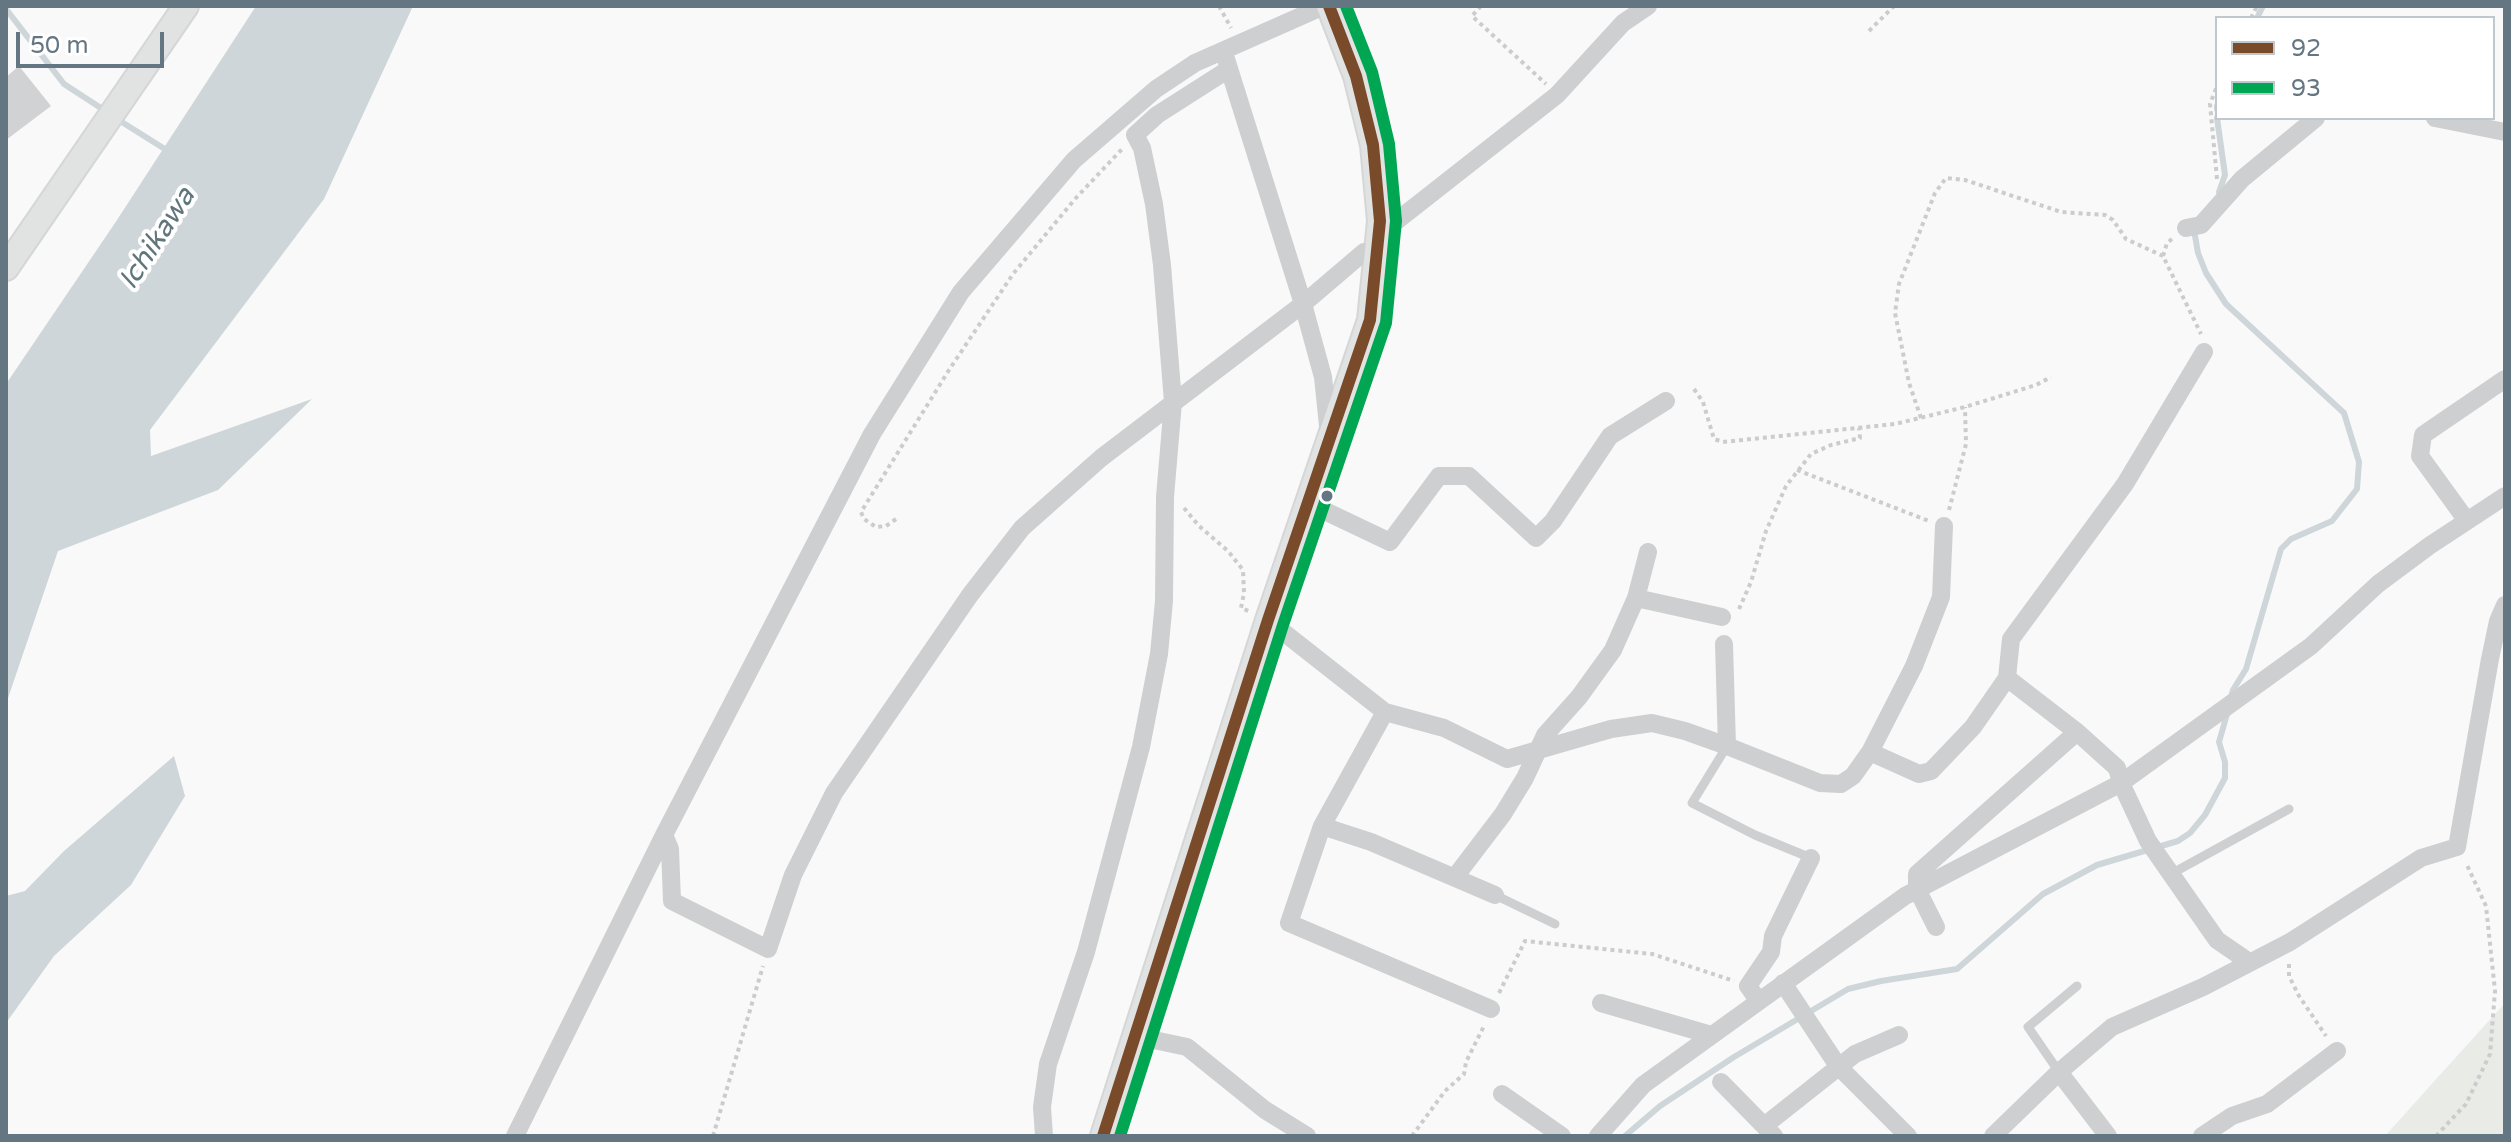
<!DOCTYPE html>
<style>
body{margin:0}
#map{position:relative;width:2511px;height:1142px;overflow:hidden;background:#f9f9f9;font-family:"Varela Round",sans-serif}
canvas{display:block}
.frame{position:absolute;inset:0;border:8px solid #657683;pointer-events:none}
.legend{position:absolute;left:2215px;top:16px;width:280px;height:104px;box-sizing:border-box;background:#fff;border:2px solid #c1c8cd;margin:0;padding:10px 14px;list-style:none;font-size:24px;color:#657683}
.legend li{display:flex;align-items:center;gap:16px;height:40px}
.legend b{width:40px;border:2px solid #c1c8cd}
.scale{position:absolute;left:16px;top:32px;width:148px;height:36px;box-sizing:border-box;border:4px solid #657683;border-top:0;padding-left:10px;font-size:24px;line-height:28px;white-space:nowrap;color:#657683;-webkit-text-stroke:6px #fff;paint-order:stroke}
</style>
<div id="map">
<canvas width="2511" height="1142"></canvas>
<div class="frame"></div>
<ul class="legend">
<li><b style="height:10px;background:#7a4b2a"></b>92</li>
<li><b style="height:10px;background:#00a651"></b>93</li>
</ul>
<div class="scale">50 m</div>
</div>
<script>
const ctx = document.querySelector('canvas').getContext('2d');
ctx.lineJoin = 'round';
function paint(path, color) {
  ctx.fillStyle = color;
  ctx.fill(path, 'evenodd');
}
function shape(rows) {
  const path = new Path2D();
  for (const r of rows) {
    path.moveTo(r[0], r[1]);
    for (let i = 2; i < r.length; i += 2) path.lineTo(r[i], r[i + 1]);
  }
  return path;
}
function strokePath(path, color, width, dash) {
  ctx.strokeStyle = color;
  ctx.lineWidth = width;
  ctx.lineCap = dash ? 'butt' : 'round';
  ctx.setLineDash(dash || []);
  ctx.stroke(path);
}
function write(font, color, halo, rows, align = 'center') {
  ctx.font = font + ' "Varela Round",sans-serif';
  ctx.lineWidth = 8;
  ctx.setLineDash([]);
  ctx.textBaseline = 'middle';
  ctx.strokeStyle = halo;
  ctx.fillStyle = color;
  for (const [text, x, y, turn = 0] of rows) {
    ctx.save();
    ctx.translate(x, y);
    ctx.rotate((+turn || 0) * Math.PI / 180);
    ctx.textAlign = isNaN(turn) ? turn : align;
    if (halo) ctx.strokeText(text, 0, 0);
    ctx.fillText(text, 0, 0);
    ctx.restore();
  }
}
paint(shape([
 [2505,1003,2505,1136,2385,1136,2438,1077]
]), '#e8ebe6');
paint(shape([
 [256,6,413,6,324,199,150,430,151,456,312,399,218,490,58,551,6,704,6,384,115,223],
 [174,756,185,796,131,885,54,956,6,1023,6,896,25,891,64,851]
]), '#ced6d9');
strokePath(shape([
 [6,9,64,84,107,112],
 [2257,18,2263,6],
 [2217,106,2217,109],
 [2217,118,2225,175,2219,192],
 [117,119,168,151],
 [2194,230,2198,253,2206,273,2226,304,2344,413,2359,462,2357,489,2332,521,2291,539,2281,549,2246,669,2233,690,2230,700],
 [1625,1136,1660,1106,1734,1057,1848,989,1881,981,1957,969,2043,894,2097,865,2178,841,2190,833,2205,815,2225,778,2225,762,2219,742,2227,714]
]), '#ced6d9', 6);
paint(shape([
 [19,66,51,106,6,140,6,77]
]), '#d0d2d3');
const secondary = shape([
 [6,268,186,6],
 [1103,1136,1268,620,1370,320,1380,221,1373,145,1356,76,1329,6]
]);
strokePath(secondary, '#d5d6d7', 28);
strokePath(shape([
 [1219,6,1231,28],
 [1481,6,1472,16,1546,84],
 [2251,18,2257,6],
 [1869,31,1894,6],
 [2217,179,2210,104,2217,86],
 [2172,239,2167,243,2163,256,2201,334],
 [1694,389,1703,402,1714,439,1723,442,1895,424,1965,407,2036,385,2051,377],
 [1921,418,1909,383,1895,313,1899,284,1935,193,1946,178,1965,180,2061,212,2105,215,2113,220,2126,239,2163,256],
 [1797,470,1929,521],
 [1184,508,1199,526,1228,551,1243,570,1244,593,1241,608,1251,612],
 [1949,510,1966,444,1965,407],
 [896,519,886,526,876,527,864,519,861,512,949,370,1013,274,1075,199,1123,148],
 [1739,609,1751,582,1766,531,1786,486,1811,454,1831,445,1860,438,1859,428],
 [2289,964,2289,976,2299,996,2326,1036],
 [1499,993,1525,941,1652,954,1734,981],
 [713,1136,763,966],
 [1412,1136,1445,1091,1464,1074,1466,1062,1484,1026],
 [2436,1136,2466,1104,2490,1054,2495,991,2486,906,2466,863]
]), '#cbcccd', 4, [4, 4]);
strokePath(shape([
 [1727,746,1692,803,1755,835,1811,858],
 [2171,874,2289,809],
 [1495,895,1555,924],
 [2059,1072,2028,1027,2077,986]
]), '#cecfd0', 9);
strokePath(shape([
 [1226,59,1303,304,1323,377,1329,435],
 [2435,118,2505,132],
 [1394,223,1557,95,1623,23,1648,6],
 [2186,228,2201,225,2242,179,2316,118],
 [1308,503,1390,542,1439,476,1469,476,1536,538,1553,521,1610,436,1666,401],
 [2467,521,2420,456,2423,435,2505,379],
 [1636,598,1722,617],
 [1268,620,1385,712,1444,728,1507,759,1611,729,1652,723,1685,731,1727,746,1820,783,1841,784,1853,776,1870,752,1919,774,1931,771,1973,727,2007,678,2077,732,2117,768,2121,783,2148,841,2217,940,2249,962],
 [1724,644,1727,746],
 [2007,678,2011,639,2125,484,2204,352],
 [1385,712,1322,826,1289,923,1491,1009],
 [1870,752,1914,666,1941,597,1944,526],
 [1322,826,1371,842,1495,895],
 [664,835,670,849,672,901,768,949,793,875,834,793,970,595,1022,528,1101,458,1303,304,1364,252],
 [1455,877,1503,814,1525,778,1545,735,1579,697,1613,650,1636,598,1648,552],
 [1936,927,1917,889,1917,874,2077,732],
 [1783,983,1838,1066,1908,1136],
 [1758,1000,1748,986,1771,952,1773,936,1811,858],
 [1601,1003,1711,1035],
 [1135,1036,1187,1047,1265,1110,1307,1136],
 [2059,1072,2108,1136],
 [1721,1082,1774,1136],
 [1502,1094,1562,1136],
 [1764,1126,1855,1054,1899,1035],
 [515,1136,664,835,872,434,961,292,1074,160,1156,89,1195,63,1324,6],
 [1044,1136,1042,1107,1048,1064,1086,952,1141,747,1159,654,1164,601,1165,497,1173,402,1162,265,1154,204,1142,148,1135,135,1157,115,1229,69],
 [1598,1136,1643,1085,1905,896,2121,783,2311,646,2378,584,2429,546,2505,496],
 [1993,1136,2059,1072,2112,1027,2203,987,2290,942,2421,858,2457,847,2490,659,2498,621,2505,605],
 [2202,1136,2232,1116,2267,1104,2337,1051]
]), '#cecfd0', 18);
strokePath(secondary, '#e1e2e2', 24);
strokePath(shape([
 [1103,1136,1268,620,1370,320,1380,221,1373,145,1356,76,1329,6]
]), '#7a4b2a', 12);
strokePath(shape([
 [1120,1136,1283,625,1386,323,1396,221,1389,144,1372,72,1346,6]
]), '#00a651', 12);
for (const [x, y, r, color] of [
 [1327,496,7,"#657683"]
]) {
  const dot = new Path2D();
  dot.arc(x, y, r, 0, 2 * Math.PI);
  ctx.fillStyle = color;
  ctx.fill(dot);
  strokePath(dot, '#fff', 3);
}
write('italic 28px', '#60757c', '#fff', [
 ["Ichikawa",158,239,-57]
]);
</script>
